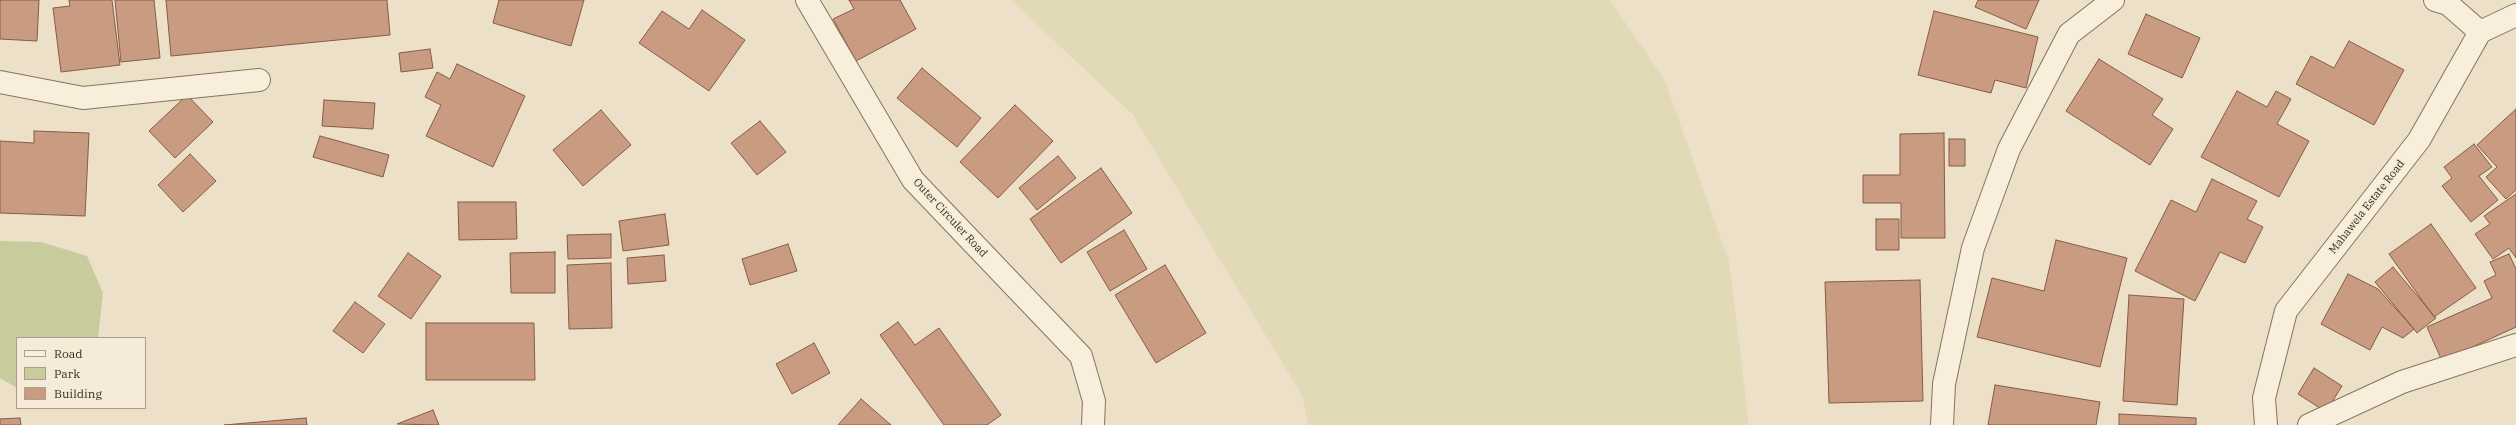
<!DOCTYPE html>
<style>
body{margin:0}
#map{position:relative;width:2516px;height:425px;overflow:hidden;background:#ede0c8;font-family:"IBM Plex Serif",serif}
canvas{display:block}
.legend{position:absolute;left:16px;top:337px;width:130px;height:72px;box-sizing:border-box;background:#f5ebd8;border:1px solid #aa9f8f;margin:0;padding:5px 7px;list-style:none;font-size:12px;color:#3a2c21}
.legend li{display:flex;align-items:center;gap:8px;height:20px}
.legend b{width:20px;border:1px solid #aa9f8f}
</style>
<div id="map">
<canvas width="2516" height="425"></canvas>
<ul class="legend">
<li><b style="height:5px;background:#f8eedc"></b>Road</li>
<li><b style="height:11px;background:#c8cb9c"></b>Park</li>
<li><b style="height:11px;background:#c99b80"></b>Building</li>
</ul>
</div>
<script>
const ctx = document.querySelector('canvas').getContext('2d');
ctx.lineJoin = 'round';
function paint(path, color) {
  ctx.fillStyle = color;
  ctx.fill(path, 'evenodd');
}
function shape(rows) {
  const path = new Path2D();
  for (const r of rows) {
    path.moveTo(r[0], r[1]);
    for (let i = 2; i < r.length; i += 2) path.lineTo(r[i], r[i + 1]);
  }
  return path;
}
function strokePath(path, color, width, dash) {
  ctx.strokeStyle = color;
  ctx.lineWidth = width;
  ctx.lineCap = dash ? 'butt' : 'round';
  ctx.setLineDash(dash || []);
  ctx.stroke(path);
}
function write(font, color, halo, rows, align = 'center') {
  ctx.font = font + ' "IBM Plex Serif",serif';
  ctx.lineWidth = 3.5;
  ctx.setLineDash([]);
  ctx.textBaseline = 'middle';
  ctx.strokeStyle = halo;
  ctx.fillStyle = color;
  for (const [text, x, y, turn = 0] of rows) {
    ctx.save();
    ctx.translate(x, y);
    ctx.rotate((+turn || 0) * Math.PI / 180);
    ctx.textAlign = isNaN(turn) ? turn : align;
    if (halo) ctx.strokeText(text, 0, 0);
    ctx.fillText(text, 0, 0);
    ctx.restore();
  }
}
paint(shape([
 [1011,0,1610,0,1665,81,1729,262,1749,425,1308,425,1303,397,1133,115]
]), '#e2d9b6');
paint(shape([
 [0,241,41,242,87,256,103,293,98,338,17,338,17,388,0,378]
]), '#c8cb9c');
const building = shape([
 [0,0,39,0,37,41,0,39,0,0],
 [69,0,112,0,120,65,61,72,53,8,70,6,69,0],
 [115,0,154,0,160,58,121,62,115,0],
 [166,0,387,0,390,35,171,56,166,0],
 [499,0,584,0,571,46,493,23,499,0],
 [849,0,900,0,916,29,856,61,833,19,854,9,849,0],
 [1978,0,2039,0,2026,29,1975,7,1978,0],
 [702,10,745,40,709,91,639,43,662,11,689,29,702,10],
 [1934,11,2038,37,2026,88,1995,80,1991,93,1918,75,1934,11],
 [2146,14,2200,38,2182,78,2128,54,2146,14],
 [2349,41,2404,70,2374,125,2296,84,2311,56,2334,68,2349,41],
 [430,49,433,68,401,72,399,53,430,49],
 [2099,59,2163,99,2152,115,2173,129,2150,165,2066,111,2099,59],
 [457,64,525,96,493,167,426,136,441,105,425,97,437,72,450,79,457,64],
 [922,68,981,118,957,147,897,98,922,68],
 [2237,91,2267,107,2276,91,2291,99,2277,124,2309,141,2279,197,2201,157,2237,91],
 [187,95,213,122,175,158,149,131,187,95],
 [324,100,375,103,373,129,322,126,324,100],
 [1015,105,1053,141,998,198,960,162,1015,105],
 [2516,109,2516,190,2506,199,2486,177,2497,167,2477,145,2516,109],
 [601,110,631,145,583,186,553,150,601,110],
 [760,121,786,152,757,175,731,143,760,121],
 [34,131,89,133,85,216,0,213,0,141,34,143,34,131],
 [1944,133,1945,238,1901,238,1901,203,1863,203,1863,175,1900,175,1900,134,1944,133],
 [320,136,389,155,383,177,313,157,320,136],
 [1949,139,1965,139,1965,166,1949,166,1949,139],
 [2474,144,2492,167,2479,176,2498,200,2471,222,2442,186,2452,178,2444,167,2474,144],
 [190,154,216,181,183,212,158,185,190,154],
 [1058,156,1076,178,1037,210,1019,188,1058,156],
 [1101,168,1132,213,1061,263,1030,219,1101,168],
 [2212,179,2257,201,2247,219,2263,227,2245,263,2220,252,2195,301,2135,271,2171,200,2196,212,2212,179],
 [2516,194,2516,258,2509,248,2493,259,2475,234,2490,224,2484,216,2516,194],
 [458,202,516,202,517,239,459,240,458,202],
 [665,214,669,245,623,251,619,221,665,214],
 [1876,219,1899,219,1899,250,1876,250,1876,219],
 [2431,224,2476,288,2434,317,2389,254,2431,224],
 [1124,230,1147,269,1110,291,1087,252,1124,230],
 [611,234,611,258,568,259,567,235,611,234],
 [2056,240,2127,258,2100,367,1977,337,1992,278,2044,291,2056,240],
 [788,244,797,271,750,285,742,259,788,244],
 [555,252,555,293,511,293,510,253,555,252],
 [408,253,441,276,411,319,378,296,408,253],
 [2509,254,2516,269,2516,327,2442,361,2427,327,2492,298,2484,281,2496,275,2490,262,2509,254],
 [664,255,666,281,628,284,627,258,664,255],
 [611,263,612,328,569,329,567,265,611,263],
 [1165,265,1206,333,1156,363,1115,295,1165,265],
 [2393,267,2436,318,2417,333,2375,282,2393,267],
 [2348,274,2378,289,2414,329,2403,338,2382,327,2370,350,2321,324,2348,274],
 [1920,280,1923,401,1829,403,1825,282,1920,280],
 [2129,295,2184,299,2177,405,2123,401,2129,295],
 [355,302,385,324,363,353,333,331,355,302],
 [898,322,915,345,939,328,1001,415,987,425,944,425,880,335,898,322],
 [426,323,534,323,535,380,426,380,426,323],
 [814,343,830,373,792,394,776,364,814,343],
 [2314,368,2342,386,2326,412,2298,394,2314,368],
 [1995,385,2100,402,2096,425,1988,425,1995,385],
 [861,399,891,425,838,425,861,399],
 [433,410,439,425,397,424,433,410],
 [2119,414,2196,418,2196,425,2119,425,2119,414],
 [20,418,21,425,0,425,0,419,20,418],
 [306,418,307,425,224,425,306,418]
]);
paint(building, '#c99b80');
strokePath(building, '#875b45', 1);
const minor = shape([
 [807,0,913,180,1081,356,1094,401,1093,425],
 [2435,0,2448,4,2480,32],
 [0,82,83,98,259,80],
 [1942,425,1944,384,1973,248,2009,149,2069,34,2113,0],
 [2266,425,2264,398,2286,311,2419,140,2480,32,2516,15],
 [2309,425,2402,382,2516,345]
]);
strokePath(minor, '#88725e', 24);
strokePath(minor, '#f8eedc', 22);
write('11px', '#3a2c21', '#f5ebd8', [
 ["Mahawela Estate Road",2367,207,-52],
 ["Outer Circuler Road",950,218,47]
]);
</script>
